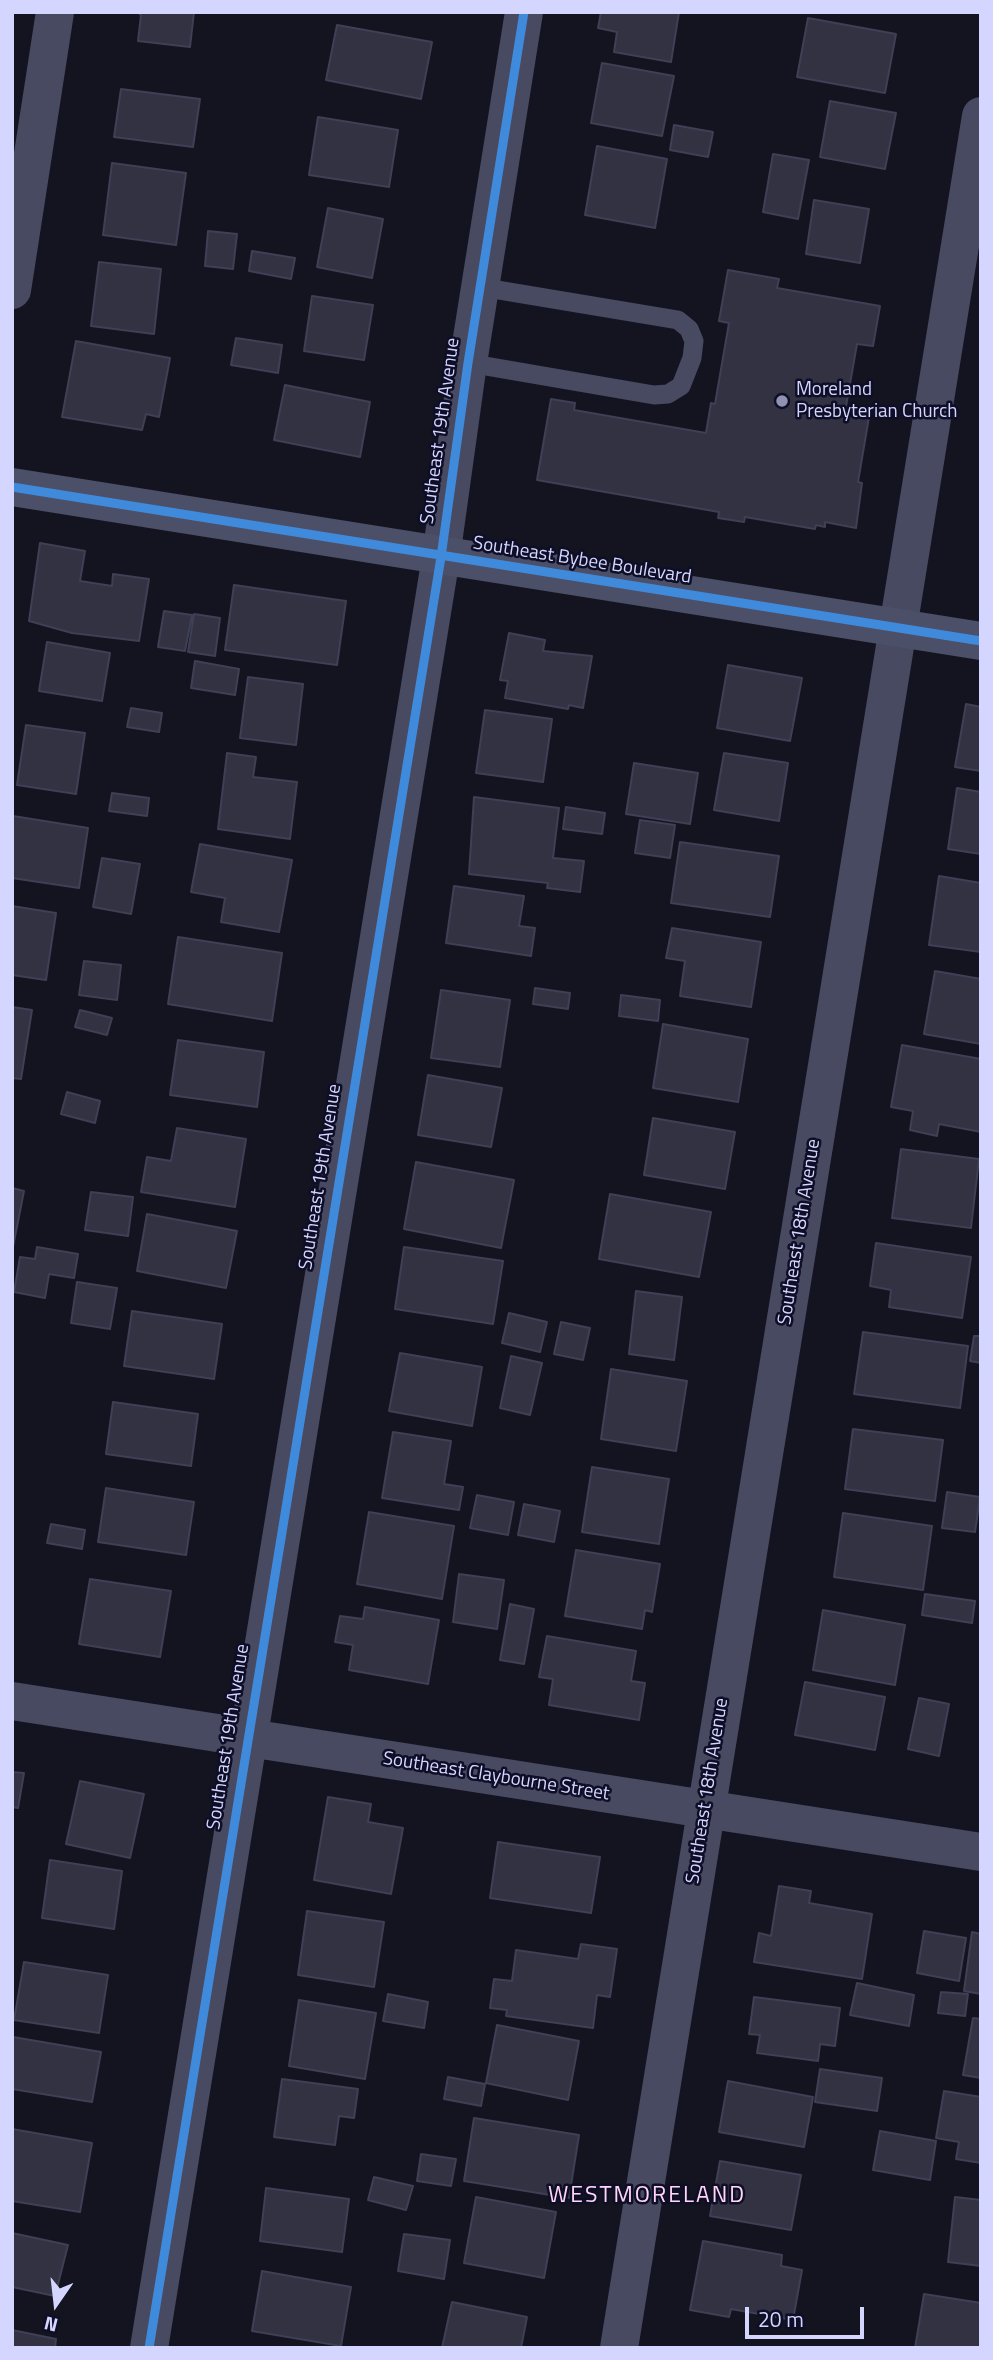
<!DOCTYPE html>
<style>
body{margin:0}
#map{position:relative;width:993px;height:2360px;overflow:hidden;background:#141421;font-family:"Titillium Web",sans-serif}
canvas{display:block}
.frame{position:absolute;inset:0;border:14px solid #d4d6ff;pointer-events:none}
.north{position:absolute;left:21px;top:2269px;width:70px;height:70px;-webkit-text-stroke:5px #0e0e27;paint-order:stroke;rotate:194deg;font-size:19px;font-weight:700;line-height:28px;text-align:center;color:#d4d6ff}
.north::after{content:'';display:block;margin:auto;width:24px;height:32px;background:#d4d6ff;clip-path:polygon(50% 0,100% 100%,50% 72%,0 100%)}
.scale{position:absolute;left:745px;top:2307px;width:119px;height:32px;box-sizing:border-box;border:4px solid #d4d6ff;border-top:0;padding-left:9px;font-size:21px;line-height:24px;white-space:nowrap;color:#d4d6ff;-webkit-text-stroke:5px #0e0e27;paint-order:stroke}
</style>
<div id="map">
<canvas width="993" height="2360"></canvas>
<div class="frame"></div>
<div class="north">N</div>
<div class="scale">20 m</div>
</div>
<script>
const ctx = document.querySelector('canvas').getContext('2d');
ctx.lineJoin = 'round';
function paint(path, color) {
  ctx.fillStyle = color;
  ctx.fill(path, 'evenodd');
}
function shape(rows) {
  const path = new Path2D();
  for (const r of rows) {
    path.moveTo(r[0], r[1]);
    for (let i = 2; i < r.length; i += 2) path.lineTo(r[i], r[i + 1]);
  }
  return path;
}
function strokePath(path, color, width, dash) {
  ctx.strokeStyle = color;
  ctx.lineWidth = width;
  ctx.lineCap = dash ? 'butt' : 'round';
  ctx.setLineDash(dash || []);
  ctx.stroke(path);
}
function write(font, color, halo, rows, align = 'center') {
  ctx.font = font + ' "Titillium Web",sans-serif';
  ctx.lineWidth = 5;
  ctx.setLineDash([]);
  ctx.textBaseline = 'middle';
  ctx.strokeStyle = halo;
  ctx.fillStyle = color;
  for (const [text, x, y, turn = 0] of rows) {
    ctx.save();
    ctx.translate(x, y);
    ctx.rotate((+turn || 0) * Math.PI / 180);
    ctx.textAlign = isNaN(turn) ? turn : align;
    if (halo) ctx.strokeText(text, 0, 0);
    ctx.fillText(text, 0, 0);
    ctx.restore();
  }
}
const building = shape([
 [137,12,194,12,190,47,138,41,141,15,137,12],
 [601,12,679,12,671,62,614,52,617,32,598,28,601,12],
 [808,18,896,34,885,93,797,77,808,18],
 [337,25,432,42,421,99,326,80,337,25],
 [602,63,674,76,662,136,591,123,602,63],
 [121,89,200,99,193,147,114,137,121,89],
 [830,101,896,113,885,169,820,157,830,101],
 [318,117,398,130,389,187,309,175,318,117],
 [674,125,713,132,708,157,670,150,674,125],
 [597,146,667,159,655,228,585,215,597,146],
 [773,154,809,160,798,219,763,212,773,154],
 [112,163,186,173,176,245,103,235,112,163],
 [814,200,869,209,860,263,806,254,814,200],
 [328,208,383,219,372,278,317,267,328,208],
 [208,231,237,234,233,269,205,266,208,231],
 [252,251,295,258,291,279,249,271,252,251],
 [99,262,161,269,154,334,91,326,99,262],
 [728,270,779,279,777,288,880,306,873,346,857,344,845,412,869,417,858,482,862,483,856,528,825,522,825,527,816,525,815,529,745,517,744,522,718,518,719,512,537,480,551,399,575,403,574,410,706,433,711,403,715,404,729,323,719,321,728,270],
 [312,296,373,305,364,360,304,351,312,296],
 [236,338,282,345,278,373,231,365,236,338],
 [76,341,170,358,159,417,146,414,142,430,62,417,76,341],
 [285,385,370,402,360,457,274,440,285,385],
 [40,543,85,551,80,581,112,586,113,574,149,579,139,641,72,633,29,621,40,543],
 [234,585,346,601,337,665,225,650,234,585],
 [164,611,192,615,185,651,158,647,164,611],
 [194,614,220,618,215,656,188,652,194,614],
 [509,633,545,640,543,651,592,656,583,708,569,705,568,709,505,698,508,681,500,680,509,633],
 [47,642,110,653,102,701,39,691,47,642],
 [195,661,239,669,235,695,191,688,195,661],
 [728,665,802,678,790,741,717,728,728,665],
 [248,677,303,684,296,745,240,738,248,677],
 [966,704,981,707,981,771,955,767,966,704],
 [131,708,162,713,159,732,127,727,131,708],
 [485,710,552,719,543,782,476,773,485,710],
 [26,725,85,733,76,794,17,785,26,725],
 [227,753,256,757,253,777,297,782,290,839,218,829,227,753],
 [724,753,788,763,779,821,714,810,724,753],
 [634,763,698,773,690,824,626,814,634,763],
 [957,788,981,792,981,854,948,849,957,788],
 [112,793,149,798,147,816,109,811,112,793],
 [474,797,559,808,553,858,584,861,580,892,547,888,548,883,469,874,474,797],
 [566,807,605,813,602,834,563,829,566,807],
 [13,816,88,828,79,888,12,878,13,816],
 [640,820,675,825,670,858,635,853,640,820],
 [680,842,779,856,770,917,671,903,680,842],
 [200,844,292,860,279,932,221,922,225,898,191,892,200,844],
 [102,858,140,864,131,914,93,907,102,858],
 [939,876,981,883,981,952,929,945,939,876],
 [454,886,524,896,519,926,535,928,531,956,446,943,454,886],
 [12,906,56,913,46,980,12,975,12,906],
 [672,928,761,942,751,1007,680,996,685,961,666,958,672,928],
 [178,937,282,953,272,1021,168,1004,178,937],
 [84,961,121,965,117,1000,79,995,84,961],
 [935,971,981,979,981,1044,924,1034,935,971],
 [535,988,570,993,568,1009,533,1004,535,988],
 [441,990,510,1000,500,1067,431,1058,441,990],
 [621,995,660,1000,658,1021,619,1016,621,995],
 [12,1007,32,1010,21,1079,12,1078,12,1007],
 [80,1010,112,1018,107,1035,75,1027,80,1010],
 [663,1024,748,1039,738,1102,653,1088,663,1024],
 [178,1040,264,1052,257,1107,170,1095,178,1040],
 [902,1045,981,1059,981,1132,939,1124,937,1136,910,1130,913,1111,891,1107,902,1045],
 [428,1075,502,1088,491,1147,418,1135,428,1075],
 [67,1092,100,1101,95,1123,61,1114,67,1092],
 [653,1118,735,1132,725,1189,644,1175,653,1118],
 [177,1128,246,1139,235,1207,141,1192,147,1157,171,1161,177,1128],
 [901,1149,979,1159,971,1228,892,1218,901,1149],
 [416,1162,514,1180,501,1248,404,1229,416,1162],
 [12,1188,24,1191,12,1252,12,1188],
 [91,1192,133,1197,128,1236,85,1230,91,1192],
 [610,1194,711,1212,699,1277,599,1259,610,1194],
 [147,1214,237,1231,226,1288,137,1271,147,1214],
 [876,1243,971,1257,962,1318,889,1307,891,1290,870,1286,876,1243],
 [37,1247,78,1254,74,1278,49,1274,45,1298,14,1292,20,1257,35,1259,37,1247],
 [404,1247,503,1261,493,1324,395,1309,404,1247],
 [77,1282,117,1288,110,1329,71,1323,77,1282],
 [636,1291,682,1297,674,1360,629,1354,636,1291],
 [132,1311,222,1324,214,1379,124,1366,132,1311],
 [509,1313,547,1322,540,1352,502,1343,509,1313],
 [561,1322,590,1328,583,1360,554,1354,561,1322],
 [863,1332,968,1346,960,1408,854,1394,863,1332],
 [974,1336,981,1336,981,1363,970,1361,974,1336],
 [400,1353,482,1367,472,1426,389,1411,400,1353],
 [511,1356,542,1363,530,1415,500,1408,511,1356],
 [611,1369,687,1381,676,1451,601,1439,611,1369],
 [113,1402,198,1414,191,1466,106,1454,113,1402],
 [853,1429,943,1440,935,1501,845,1489,853,1429],
 [393,1432,451,1441,444,1484,463,1487,459,1510,382,1498,393,1432],
 [592,1467,669,1479,659,1544,582,1532,592,1467],
 [106,1488,194,1502,186,1555,98,1542,106,1488],
 [947,1492,980,1497,975,1532,942,1528,947,1492],
 [477,1495,514,1502,508,1535,470,1528,477,1495],
 [524,1504,560,1511,554,1542,518,1535,524,1504],
 [369,1512,454,1526,442,1599,357,1584,369,1512],
 [843,1513,932,1526,923,1590,834,1577,843,1513],
 [51,1524,85,1530,82,1549,47,1543,51,1524],
 [576,1550,660,1564,652,1612,645,1610,642,1629,565,1616,576,1550],
 [459,1574,504,1580,497,1629,453,1622,459,1574],
 [90,1579,171,1591,160,1657,79,1644,90,1579],
 [925,1594,975,1601,972,1623,922,1615,925,1594],
 [510,1604,534,1609,524,1664,500,1660,510,1604],
 [365,1607,439,1620,428,1684,349,1670,353,1645,335,1642,340,1616,363,1619,365,1607],
 [823,1610,905,1625,895,1685,813,1670,823,1610],
 [547,1636,636,1651,631,1681,645,1683,639,1720,549,1705,553,1679,539,1677,547,1636],
 [805,1682,885,1697,875,1750,795,1735,805,1682],
 [919,1698,949,1704,939,1756,908,1749,919,1698],
 [12,1772,24,1773,18,1808,12,1807,12,1772],
 [80,1781,144,1794,130,1858,66,1844,80,1781],
 [328,1797,371,1804,368,1822,403,1828,391,1894,314,1880,328,1797],
 [498,1842,600,1857,591,1913,490,1898,498,1842],
 [50,1860,122,1871,114,1929,42,1918,50,1860],
 [779,1886,811,1891,809,1903,872,1914,862,1979,754,1962,759,1933,771,1936,779,1886],
 [307,1911,384,1922,374,1987,298,1975,307,1911],
 [924,1931,966,1938,959,1981,917,1973,924,1931],
 [972,1932,981,1934,981,1994,964,1991,972,1932],
 [581,1944,617,1949,610,1997,597,1995,593,2028,506,2016,507,2010,490,2008,494,1979,512,1981,516,1950,578,1959,581,1944],
 [24,1962,108,1975,99,2033,14,2020,24,1962],
 [857,1983,914,1995,909,2026,850,2015,857,1983],
 [941,1992,968,1994,965,2016,938,2013,941,1992],
 [388,1994,428,2002,424,2028,383,2021,388,1994],
 [754,1997,840,2008,835,2046,820,2044,818,2061,757,2053,760,2035,749,2034,754,1997],
 [299,2000,376,2013,365,2079,289,2066,299,2000],
 [973,2018,981,2019,981,2078,963,2075,973,2018],
 [497,2025,579,2041,568,2100,486,2083,497,2025],
 [13,2037,101,2052,92,2102,12,2089,13,2037],
 [820,2069,882,2078,877,2111,815,2102,820,2069],
 [448,2077,485,2084,481,2106,444,2099,448,2077],
 [282,2079,358,2089,354,2118,339,2116,335,2145,274,2137,282,2079],
 [728,2081,813,2097,804,2147,719,2132,728,2081],
 [944,2091,981,2097,981,2163,956,2159,959,2142,936,2138,944,2091],
 [474,2118,579,2135,569,2198,464,2181,474,2118],
 [12,2129,92,2143,80,2212,12,2201,12,2129],
 [880,2131,936,2141,930,2180,873,2170,880,2131],
 [421,2154,456,2159,451,2186,417,2181,421,2154],
 [720,2161,801,2175,791,2230,710,2216,720,2161],
 [374,2177,413,2186,406,2210,368,2200,374,2177],
 [266,2188,349,2199,342,2252,260,2241,266,2188],
 [476,2197,556,2212,544,2278,464,2263,476,2197],
 [955,2197,981,2200,981,2266,948,2262,955,2197],
 [12,2233,68,2245,55,2296,12,2287,12,2233],
 [404,2234,450,2240,444,2279,398,2271,404,2234],
 [703,2241,782,2255,781,2266,802,2270,793,2320,731,2309,729,2317,690,2310,703,2241],
 [262,2271,351,2287,341,2346,252,2331,262,2271],
 [924,2294,981,2303,981,2348,915,2348,924,2294],
 [452,2302,527,2317,521,2348,442,2348,452,2302],
 [12,2330,56,2339,55,2348,12,2348,12,2330]
]);
paint(building, '#323243');
strokePath(building, '#3f3f55', 2);
strokePath(shape([
 [468,363,654,395,668,394,681,386,692,358,694,341,689,329,678,320,480,287]
]), '#484a62', 19);
strokePath(shape([
 [12,290,55,12],
 [12,1701,981,1852],
 [149,2348,441,557,468,363,524,12],
 [619,2348,981,116]
]), '#484a62', 38);
strokePath(shape([
 [12,487,981,641]
]), '#4b5068', 38);
strokePath(shape([
 [12,487,981,641],
 [149,2348,441,557,468,363,524,12]
]), '#408adc', 9);
for (const [x, y, r, color] of [
 [782,401,7,"#9192b1"]
]) {
  const dot = new Path2D();
  dot.arc(x, y, r, 0, 2 * Math.PI);
  ctx.fillStyle = color;
  ctx.fill(dot);
  strokePath(dot, '#0e0e27', 2.5);
}
write('19px', '#d4d6ff', '#0e0e27', [
 ["Moreland",796,390],
 ["Presbyterian Church",796,412]
], 'left');
write('19px', '#d4d6ff', '#0e0e27', [
 ["Southeast 19th Avenue",441,431,-82],
 ["Southeast Bybee Boulevard",582,561,9],
 ["Southeast 19th Avenue",321,1177,-81],
 ["Southeast 18th Avenue",800,1232,-81],
 ["Southeast 19th Avenue",229,1737,-81],
 ["Southeast Claybourne Street",496,1777,9],
 ["Southeast 18th Avenue",708,1791,-81]
]);
ctx.letterSpacing = '2px';
write('23px', '#ffd6f6', '#0e0e27', [
 ["WESTMORELAND",647,2196]
]);
ctx.letterSpacing = '0px';
</script>
